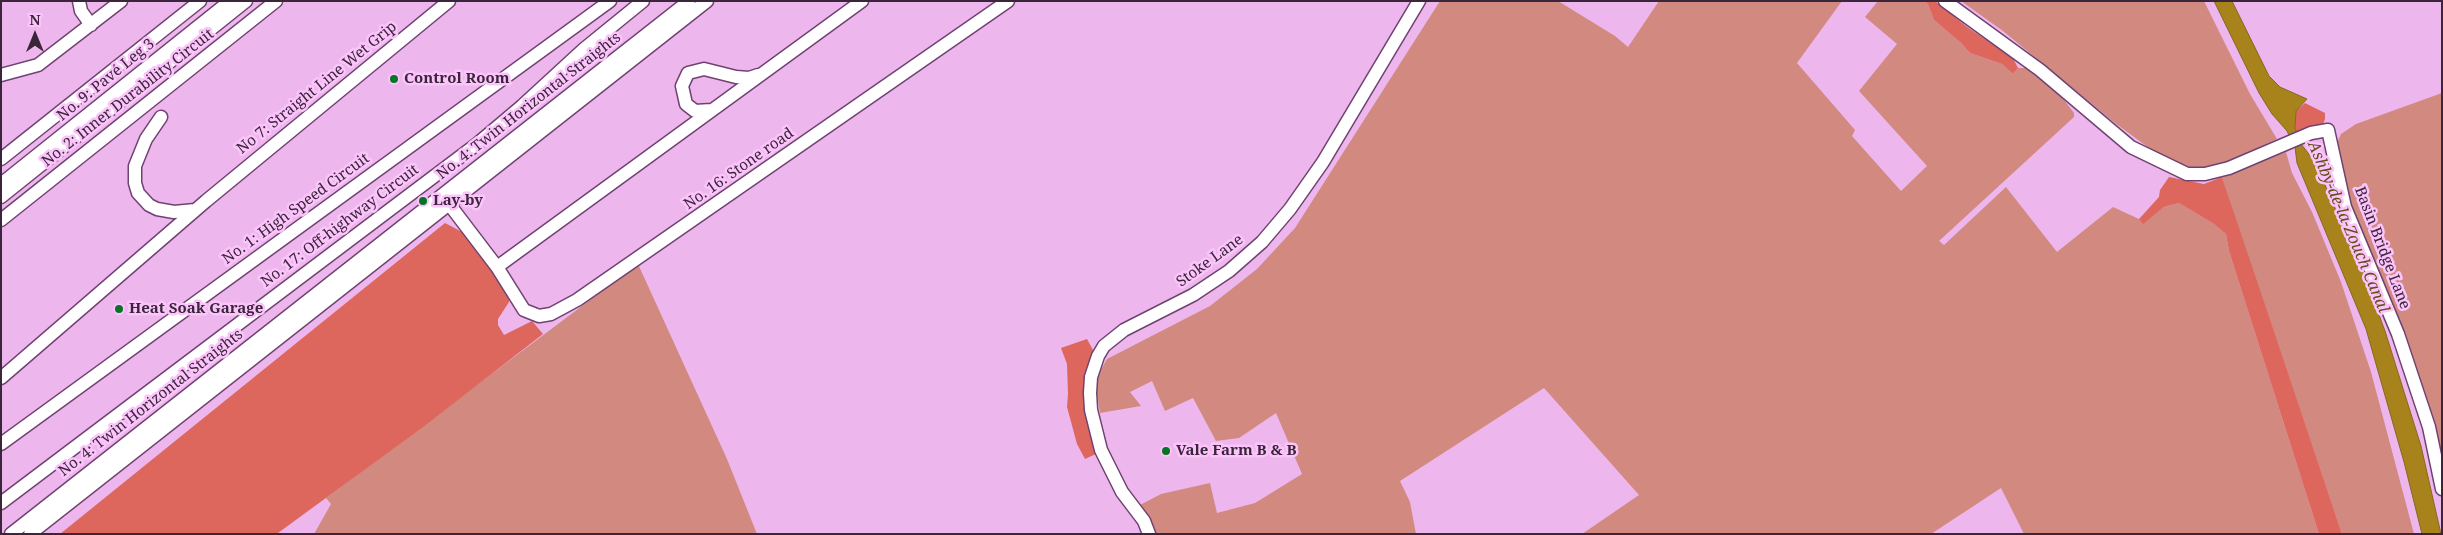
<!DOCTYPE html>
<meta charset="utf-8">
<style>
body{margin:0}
#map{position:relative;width:2443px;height:535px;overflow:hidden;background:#edb7ed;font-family:"Noto Serif",serif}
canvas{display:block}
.frame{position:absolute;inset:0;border:2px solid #3a253a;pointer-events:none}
.north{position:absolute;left:10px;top:10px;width:50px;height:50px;-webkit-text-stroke:4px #fbc4fa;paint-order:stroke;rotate:0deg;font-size:14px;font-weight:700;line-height:20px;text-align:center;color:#3a253a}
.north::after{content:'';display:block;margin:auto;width:18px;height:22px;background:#3a253a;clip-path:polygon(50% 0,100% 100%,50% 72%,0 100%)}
</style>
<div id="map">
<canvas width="2443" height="535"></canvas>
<div class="frame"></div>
<div class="north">N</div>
</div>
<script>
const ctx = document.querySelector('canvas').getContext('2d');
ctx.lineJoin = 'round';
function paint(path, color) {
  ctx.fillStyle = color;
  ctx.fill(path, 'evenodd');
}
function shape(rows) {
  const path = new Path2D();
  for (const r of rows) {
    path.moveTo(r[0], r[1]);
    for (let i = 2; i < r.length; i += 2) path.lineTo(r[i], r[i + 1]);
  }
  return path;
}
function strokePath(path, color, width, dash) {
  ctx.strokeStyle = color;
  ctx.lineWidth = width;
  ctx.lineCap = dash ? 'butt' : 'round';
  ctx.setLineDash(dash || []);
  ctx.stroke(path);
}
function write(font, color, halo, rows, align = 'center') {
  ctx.font = font + ' "Noto Serif",serif';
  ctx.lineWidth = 5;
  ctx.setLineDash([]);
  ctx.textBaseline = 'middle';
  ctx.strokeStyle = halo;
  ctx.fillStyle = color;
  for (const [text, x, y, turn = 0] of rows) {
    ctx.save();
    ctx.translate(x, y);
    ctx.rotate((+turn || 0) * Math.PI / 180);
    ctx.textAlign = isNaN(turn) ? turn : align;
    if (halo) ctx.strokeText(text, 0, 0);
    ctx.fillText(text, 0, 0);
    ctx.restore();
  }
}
paint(shape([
 [1440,1,1558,1,1615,36,1628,47,1659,1,1842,1,1797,63,1855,130,1852,136,1901,191,1927,166,1859,91,1897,44,1865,17,1878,1,1924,1,1928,4,1934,20,1961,43,1970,53,2002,64,2013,74,2018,68,2028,68,2054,87,2074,113,2074,117,1939,241,1944,245,2006,187,2057,252,2113,207,2139,219,2143,223,2164,207,2179,203,2214,224,2226,234,2229,251,2319,534,2024,534,2001,488,1931,534,1582,534,1639,495,1544,388,1400,481,1410,502,1416,534,1151,534,1140,505,1161,494,1210,483,1217,513,1255,503,1302,474,1276,413,1239,438,1216,441,1193,398,1165,411,1152,381,1130,392,1141,406,1100,413,1095,380,1107,359,1210,306,1257,269,1295,228],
 [1961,1,2204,1,2250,94,2277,139,2214,168,2189,170,2156,153,2115,123,2003,31],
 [2442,93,2442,462,2349,206,2336,145,2341,134,2356,124],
 [2286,152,2292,173,2312,212,2341,282,2371,372,2414,534,2342,534,2254,275,2222,177],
 [638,264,727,459,757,534,314,534,331,504,326,498]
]), '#d28980');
paint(shape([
 [1924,1,1935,1,1967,27,2013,58,2018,68,2013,74,2002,64,1970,53,1961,43,1934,20,1928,4],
 [2305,103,2325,113,2325,119,2323,125,2297,134,2295,128,2296,111],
 [2169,177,2204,184,2222,177,2342,534,2319,534,2229,251,2226,234,2214,224,2179,203,2164,207,2143,224,2139,219,2159,197,2160,190],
 [445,223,464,233,509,296,509,302,498,319,498,325,504,335,532,321,543,334,423,427,278,533,60,534],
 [1087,339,1093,350,1086,381,1098,453,1085,459,1077,444,1067,407,1068,394,1067,364,1061,348]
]), '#dd665d');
const water = shape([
 [2214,1,2232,1,2269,76,2280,87,2307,99,2296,111,2295,128,2301,144,2312,158,2325,185,2364,275,2385,331,2421,446,2441,534,2422,534,2404,462,2366,329,2297,163,2295,147,2287,131,2272,114,2259,93,2214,1]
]);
paint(water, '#a8821b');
strokePath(water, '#876624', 1);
const minor = shape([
 [79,1,81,11,91,25],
 [1945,1,2040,70,2131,147,2187,174,2205,174,2229,168,2311,133,2328,130,2345,207,2398,334,2429,427,2442,489],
 [1,75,38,65,121,1],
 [711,110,695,111,686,104,682,86,688,73,704,69,736,77,749,78,758,75],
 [161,117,146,139,135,166,135,183,138,193,149,205,157,209,174,212,195,210],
 [1,159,200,1],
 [1,184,230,1],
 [1,197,246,1],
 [449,204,497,267,524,310,539,316,551,314,577,300,1008,1],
 [1,220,276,1],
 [497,267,862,1],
 [1,378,206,201,449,1],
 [1,444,610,1],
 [1,503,477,144,522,106,584,49,643,1],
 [11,534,689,1],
 [30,534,707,1],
 [1149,534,1144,521,1122,492,1101,450,1091,410,1090,393,1091,377,1098,356,1104,346,1124,330,1193,295,1229,271,1262,242,1290,209,1323,162,1419,1]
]);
strokePath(minor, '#704271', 15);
strokePath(minor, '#fff', 12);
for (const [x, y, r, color] of [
 [394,79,5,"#067427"],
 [423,201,5,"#067427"],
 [119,309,5,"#067427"],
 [1166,451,5,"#067427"]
]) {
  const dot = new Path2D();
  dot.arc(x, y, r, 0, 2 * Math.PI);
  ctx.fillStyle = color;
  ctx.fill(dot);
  strokePath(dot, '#fbc4fa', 2);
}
write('bold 15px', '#3a253a', '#fbc4fa', [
 ["Control Room",404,79],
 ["Lay-by",433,201],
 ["Heat Soak Garage",129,309],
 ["Vale Farm B & B",1176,451]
], 'left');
write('15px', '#3a253a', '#fbc4fa', [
 ["No. 9: Pavé Leg 3",106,80,-39],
 ["No 7: Straight Line Wet Grip",317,88,-39],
 ["No. 2: Inner Durability Circuit",128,98,-38],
 ["No. 4: Twin Horizontal Straights",529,106,-38],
 ["No. 16: Stone road",739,169,-35],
 ["No. 1: High Speed Circuit",296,209,-36],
 ["No. 17: Off-highway Circuit",340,226,-37],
 ["Basin Bridge Lane",2382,248,69],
 ["Stoke Lane",1210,261,-36],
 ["No. 4: Twin Horizontal Straights",151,403,-38]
]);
write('italic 16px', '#624d1b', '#fbc4fa', [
 ["Ashby-de-la-Zouch Canal",2348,227,67]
]);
</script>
